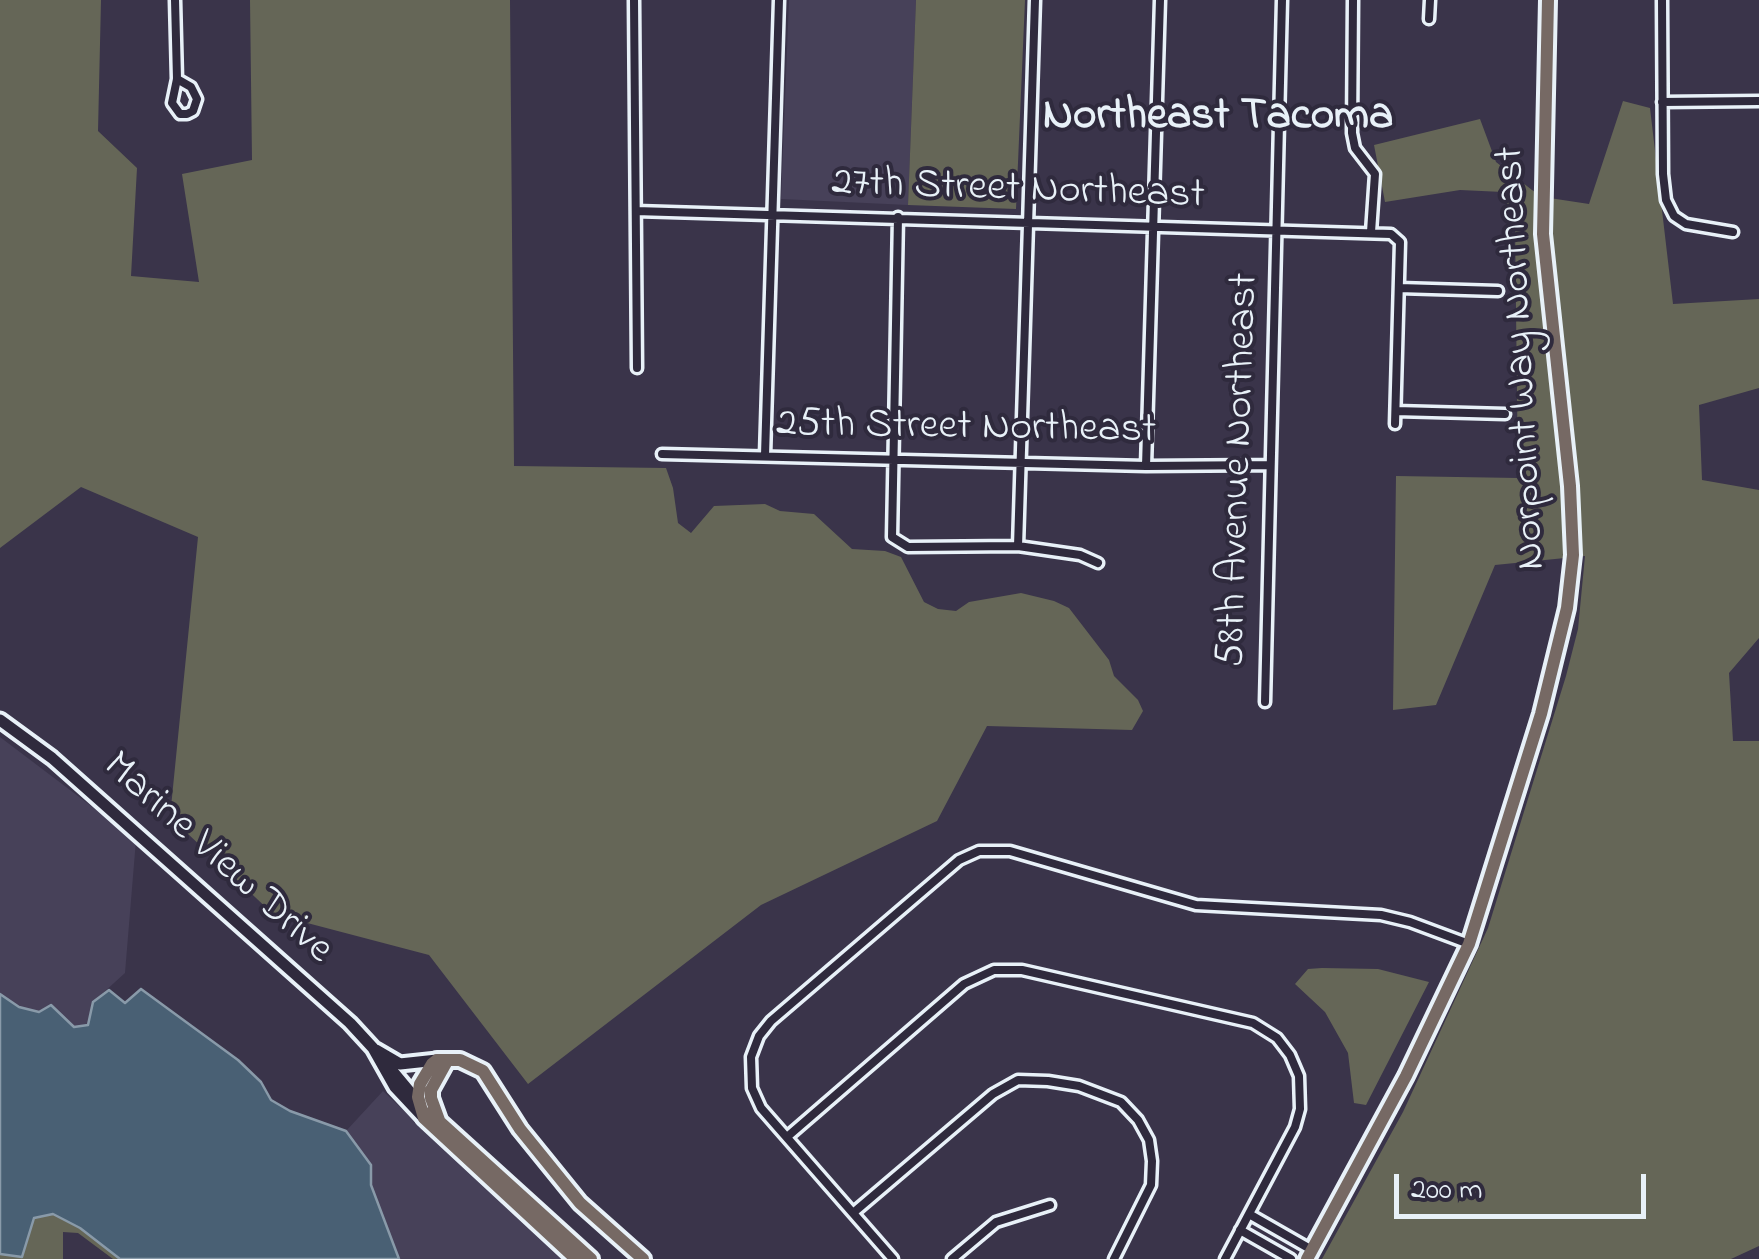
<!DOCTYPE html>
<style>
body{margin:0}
#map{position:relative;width:1759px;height:1259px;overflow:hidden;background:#3a344a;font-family:"Indie Flower",sans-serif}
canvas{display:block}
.scale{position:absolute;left:1394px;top:1174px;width:252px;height:45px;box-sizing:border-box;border:5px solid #e8f1f8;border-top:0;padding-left:12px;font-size:30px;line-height:35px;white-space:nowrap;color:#e8f1f8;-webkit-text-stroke:8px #2f2a3d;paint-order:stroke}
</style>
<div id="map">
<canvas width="1759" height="1259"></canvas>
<div class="scale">200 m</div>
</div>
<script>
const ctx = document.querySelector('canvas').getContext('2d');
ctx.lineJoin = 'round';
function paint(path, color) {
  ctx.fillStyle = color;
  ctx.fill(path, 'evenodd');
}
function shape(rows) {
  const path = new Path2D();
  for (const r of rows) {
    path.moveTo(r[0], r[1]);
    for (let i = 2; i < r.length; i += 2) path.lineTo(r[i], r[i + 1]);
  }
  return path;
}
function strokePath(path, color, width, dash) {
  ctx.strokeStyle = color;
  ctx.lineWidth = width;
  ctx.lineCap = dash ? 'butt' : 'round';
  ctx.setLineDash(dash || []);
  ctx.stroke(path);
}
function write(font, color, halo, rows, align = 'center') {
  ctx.font = font + ' "Indie Flower",sans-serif';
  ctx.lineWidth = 8;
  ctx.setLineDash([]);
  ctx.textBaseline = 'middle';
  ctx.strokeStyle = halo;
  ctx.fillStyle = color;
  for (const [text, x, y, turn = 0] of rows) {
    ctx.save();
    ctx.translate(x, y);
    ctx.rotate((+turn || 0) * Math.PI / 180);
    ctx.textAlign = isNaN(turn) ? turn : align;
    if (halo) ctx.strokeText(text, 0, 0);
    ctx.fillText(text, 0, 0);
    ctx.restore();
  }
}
paint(shape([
 [789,0,916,0,908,205,781,199],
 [0,737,136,840,125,973,93,1002,88,1025,73,1027,51,1005,39,1012,19,1007,0,994],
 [383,1091,541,1238,565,1259,399,1259,371,1185,370,1165,346,1131]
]), '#474159');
paint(shape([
 [0,0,101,0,98,131,137,168,131,276,199,282,182,174,252,160,250,0,510,0,514,466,666,468,673,488,678,523,691,533,714,506,765,504,780,511,814,514,852,549,885,551,901,557,924,602,938,609,956,611,969,602,1021,593,1054,601,1069,608,1109,660,1114,676,1138,700,1143,711,1132,730,987,726,937,821,761,905,528,1084,429,955,273,914,170,817,198,537,81,487,0,548],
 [916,0,1025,0,1016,209,908,205],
 [1623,101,1650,108,1673,304,1759,299,1759,388,1699,405,1702,480,1759,490,1759,638,1729,673,1733,741,1759,741,1759,1246,1731,1259,1322,1259,1403,1112,1488,928,1566,676,1578,629,1585,556,1495,565,1436,705,1393,710,1396,476,1518,478,1515,225,1503,192,1460,190,1385,202,1374,145,1480,119,1496,162,1532,190,1543,197,1589,204],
 [1322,968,1378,969,1429,982,1366,1105,1354,1103,1348,1053,1325,1012,1295,984,1308,969],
 [0,1169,148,1259,113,1259,78,1233,63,1232,63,1259,0,1259]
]), '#656657');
const water = shape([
 [141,989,238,1060,261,1082,271,1100,290,1111,346,1131,371,1165,371,1185,399,1259,120,1259,80,1228,53,1214,34,1218,22,1257,0,1254,0,994,19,1007,39,1012,51,1005,74,1027,88,1025,93,1002,109,990,125,1003,141,989]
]);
paint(water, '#496074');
strokePath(water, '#899aa9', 2.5);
const street = shape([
 [175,0,177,79,172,103,180,114,187,114,193,111,197,99,191,87,177,79],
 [634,0,637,368],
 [1353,0,1352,133,1355,148,1375,174,1371,232],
 [1662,0,1663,174,1666,200,1674,216,1686,224,1733,232],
 [1429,19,1430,0],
 [1662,102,1759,101],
 [636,211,1391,234,1400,242,1395,424],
 [898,217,892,537,908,547,1018,546,1080,555,1098,563],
 [1399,288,1498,291],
 [1396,411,1505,414],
 [662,454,1146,466,1270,465],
 [765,455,779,0],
 [1146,466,1160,0],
 [1018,546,1035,0],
 [1265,702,1282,0],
 [787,1137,964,984,994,970,1022,970,1253,1023,1277,1038,1290,1055,1299,1076,1300,1109,1295,1127,1225,1259],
 [853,1213,993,1094,1018,1080,1048,1081,1079,1086,1121,1102,1138,1120,1149,1140,1152,1161,1151,1185,1114,1259],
 [1249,1214,1312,1250],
 [1240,1230,1291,1259],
 [893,1259,761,1108,752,1088,751,1057,759,1036,771,1021,959,860,979,851,1010,851,1196,905,1381,915,1410,922,1469,944],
 [952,1259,996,1222,1050,1205]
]);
const secondary = shape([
 [0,720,52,758,350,1023,373,1048,395,1087,424,1118],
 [376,1050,400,1064,437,1060],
 [389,1067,419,1103]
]);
const primary = shape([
 [430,1113,591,1259],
 [439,1120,431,1098,431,1090,447,1061],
 [576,1259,424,1118,418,1097,420,1084,432,1064,437,1060,460,1060,483,1071,520,1129,580,1203,643,1259],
 [1307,1259,1406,1076,1469,944,1541,714,1567,608,1573,555,1570,486,1543,234,1548,0]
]);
strokePath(street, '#e8f1f8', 15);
strokePath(secondary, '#e8f1f8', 19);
strokePath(primary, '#e8f1f8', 20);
strokePath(street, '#2f2a3d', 8);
strokePath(secondary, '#2f2a3d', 11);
strokePath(primary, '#766964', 12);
write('42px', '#e8f1f8', '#2f2a3d', [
 ["27th Street Northeast",1018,192,2],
 ["Norpoint Way Northeast",1524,358,-93],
 ["25th Street Northeast",966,430,1],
 ["58th Avenue Northeast",1241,470,-88],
 ["Marine View Drive",216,860,42]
]);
write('bold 45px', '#e8f1f8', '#2f2a3d', [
 ["Northeast Tacoma",1218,120]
]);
</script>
